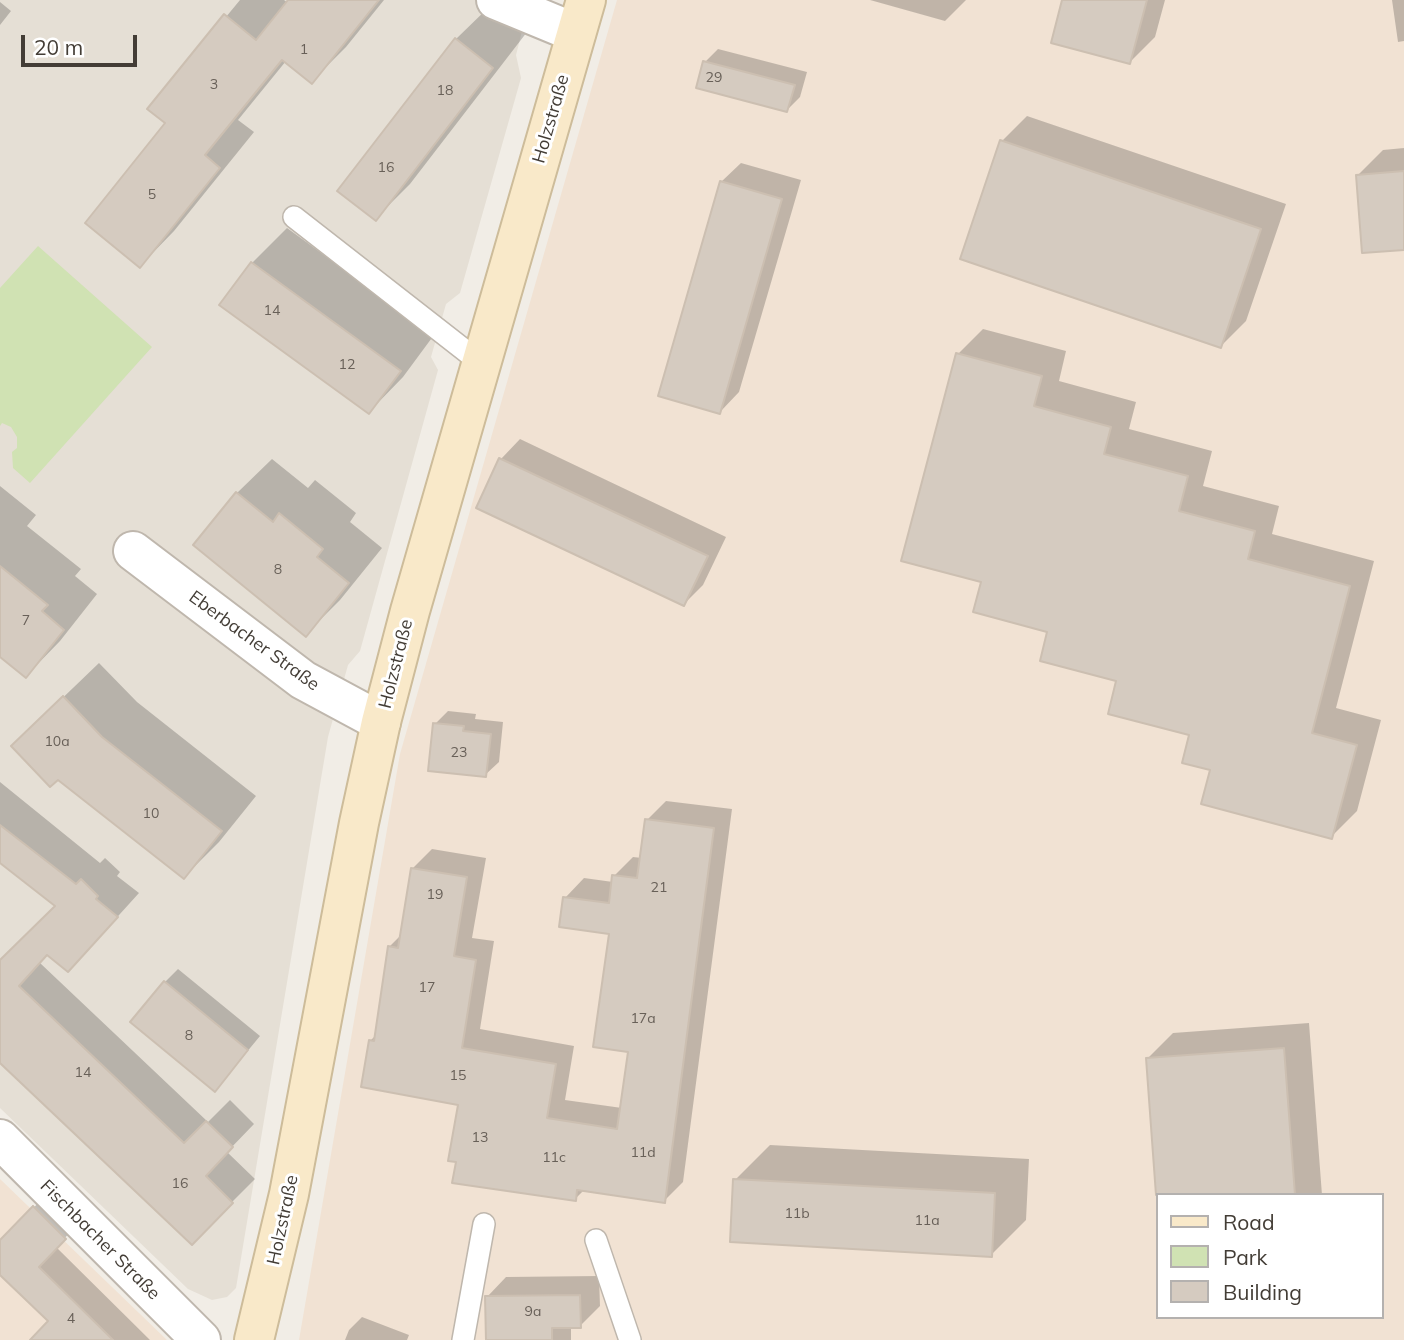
<!DOCTYPE html>
<meta charset="utf-8">
<style>
body{margin:0}
#map{position:relative;width:1404px;height:1340px;overflow:hidden;background:#f1ede6;font-family:Mulish,sans-serif}
canvas{display:block}
.legend{position:absolute;left:1156px;top:1193px;width:228px;height:126px;box-sizing:border-box;background:#fff;border:2px solid #b4b1af;margin:0;padding:9px 12px;list-style:none;font-size:21px;color:#433d36}
.legend li{display:flex;align-items:center;gap:14px;height:35px}
.legend b{width:35px;border:2px solid #b4b1af}
.scale{position:absolute;left:21px;top:35px;width:116px;height:32px;box-sizing:border-box;border:4px solid #433d36;border-top:0;padding-left:9px;font-size:21px;line-height:24px;white-space:nowrap;color:#433d36;-webkit-text-stroke:5px #fff;paint-order:stroke}
</style>
<div id="map">
<canvas width="1404" height="1340"></canvas>
<ul class="legend">
<li><b style="height:9px;background:#f9e9c9"></b>Road</li>
<li><b style="height:19px;background:#d0e2b3"></b>Park</li>
<li><b style="height:19px;background:#d5cbc0"></b>Building</li>
</ul>
<div class="scale">20 m</div>
</div>
<script>
const ctx = document.querySelector('canvas').getContext('2d');
ctx.lineJoin = 'round';
function paint(path, color) {
  ctx.fillStyle = color;
  ctx.fill(path, 'evenodd');
}
function shape(rows) {
  const path = new Path2D();
  for (const r of rows) {
    path.moveTo(r[0], r[1]);
    for (let i = 2; i < r.length; i += 2) path.lineTo(r[i], r[i + 1]);
  }
  return path;
}
function strokePath(path, color, width, dash) {
  ctx.strokeStyle = color;
  ctx.lineWidth = width;
  ctx.lineCap = dash ? 'butt' : 'round';
  ctx.setLineDash(dash || []);
  ctx.stroke(path);
}
function write(font, color, halo, rows, align = 'center') {
  ctx.font = font + ' Mulish,sans-serif';
  ctx.lineWidth = 6;
  ctx.setLineDash([]);
  ctx.textBaseline = 'middle';
  ctx.strokeStyle = halo;
  ctx.fillStyle = color;
  for (const [text, x, y, turn = 0] of rows) {
    ctx.save();
    ctx.translate(x, y);
    ctx.rotate((+turn || 0) * Math.PI / 180);
    ctx.textAlign = isNaN(turn) ? turn : align;
    if (halo) ctx.strokeText(text, 0, 0);
    ctx.fillText(text, 0, 0);
    ctx.restore();
  }
}
paint(shape([
 [0,0,530,0,516,55,521,78,460,293,446,304,431,357,438,370,360,651,348,665,328,737,236,1288,227,1297,212,1300,188,1289,0,1108]
]), '#e5dfd5');
paint(shape([
 [617,0,1404,0,1404,1340,299,1340,400,754],
 [1157,1195,1381,1195,1381,1317,1157,1317],
 [0,1179,167,1340,0,1340]
]), '#f1e2d3');
paint(shape([
 [38,246,152,347,30,483,13,468,12,452,17,448,17,437,11,427,2,423,0,426,0,288]
]), '#d0e2b3');
paint(shape([
 [240,0,284,0,288,3,291,0,384,0,346,47,312,81,286,61,238,120,254,132,174,231,140,266,167,123,150,109],
 [870,0,966,0,945,21],
 [1064,0,1165,0,1155,37,1130,62],
 [1392,0,1404,0,1404,41,1398,42],
 [0,2,11,11,0,25],
 [491,5,527,32,410,184,376,218,456,39],
 [718,49,807,72,800,97,787,110,705,62],
 [1027,116,1286,204,1246,321,1221,346,1002,141],
 [1404,148,1404,248,1358,175,1383,150],
 [741,163,801,180,739,392,720,412,721,182],
 [287,228,434,335,403,377,369,412,222,305,252,263],
 [983,329,1066,351,1059,381,1136,402,1129,429,1212,451,1203,486,1279,506,1272,534,1374,561,1336,708,1381,720,1357,811,1331,837,1212,769,1191,734,983,580,958,354],
 [520,439,726,537,703,585,684,604,478,507,501,459],
 [272,459,308,488,315,480,356,513,350,522,382,548,340,600,306,634,237,493],
 [0,486,36,515,27,526,81,569,75,576,97,594,60,641,26,676,0,655],
 [99,663,137,702,256,796,219,842,184,877,48,712],
 [448,711,476,714,475,719,503,722,499,762,485,775,435,724],
 [0,782,100,863,105,858,120,872,117,876,139,893,90,947,48,953,40,963,208,1122,230,1100,254,1124,227,1152,255,1179,191,1243,0,1060,0,962,57,905,0,861],
 [666,801,732,809,683,1182,664,1201,584,1190,575,1199,458,1161,460,1103,371,1040,377,1034,389,947,402,934,413,868,432,849,486,858,472,938,494,941,480,1029,574,1046,565,1100,622,1108,630,1051,611,932,565,898,584,878,613,882,614,876,633,857,642,858,647,820],
 [178,969,260,1036,227,1076,165,982],
 [1309,1023,1322,1195,1158,1195,1147,1059,1173,1033],
 [770,1145,1029,1159,1026,1220,991,1255,735,1180],
 [52,1189,83,1219,56,1247,150,1340,33,1340,51,1321,0,1272,0,1242],
 [599,1276,600,1306,580,1326,571,1326,571,1340,488,1340,487,1297,506,1277],
 [362,1317,409,1335,407,1340,345,1340,349,1330]
]), '#0003');
const building = shape([
 [288,0,379,0,312,84,282,60,205,155,220,168,140,268,85,223,165,123,147,109,224,14,256,40,288,0],
 [1062,0,1147,0,1130,64,1051,43,1062,0],
 [455,38,493,68,376,221,337,191,455,38],
 [703,61,795,85,787,112,696,88,703,61],
 [1000,140,1261,229,1221,348,960,259,1000,140],
 [1404,171,1404,250,1362,253,1356,175,1404,171],
 [720,181,782,199,720,414,658,396,720,181],
 [251,262,401,371,369,414,219,305,251,262],
 [956,353,1042,376,1034,406,1111,427,1104,454,1188,476,1179,511,1255,531,1248,559,1350,586,1312,733,1357,745,1332,839,1201,804,1210,770,1182,763,1189,735,1108,714,1116,681,1040,661,1047,632,973,612,981,582,901,561,956,353],
 [499,458,708,556,684,606,476,508,499,458],
 [236,492,273,522,279,513,323,549,317,557,349,583,306,637,193,545,236,492],
 [0,566,48,605,42,611,64,630,26,678,0,657,0,566],
 [63,696,102,737,222,831,184,879,58,780,50,787,11,746,63,696],
 [433,723,464,726,463,731,491,734,486,777,428,771,433,723],
 [645,819,714,828,665,1203,577,1190,576,1201,452,1183,456,1162,448,1161,458,1105,361,1087,369,1040,374,1041,388,946,398,948,411,868,467,877,454,956,476,960,462,1048,556,1064,547,1118,617,1129,628,1052,593,1047,609,934,559,927,563,897,609,903,612,875,637,878,645,819],
 [0,825,76,884,81,879,98,896,96,899,118,917,68,972,47,955,19,986,184,1143,206,1121,233,1147,206,1176,233,1203,192,1245,0,1063,0,960,55,906,0,863,0,825],
 [164,981,248,1050,215,1092,130,1022,164,981],
 [1284,1048,1295,1195,1156,1195,1146,1058,1284,1048],
 [733,1179,995,1193,992,1257,730,1242,733,1179],
 [33,1206,66,1239,39,1267,113,1340,30,1340,48,1321,0,1275,0,1240,33,1206],
 [580,1295,581,1328,552,1328,552,1340,486,1340,485,1296,580,1295]
]);
paint(building, '#d5cbc0');
strokePath(building, '#ccbfb1', 2);
const lane = shape([
 [294,217,481,363],
 [596,1240,630,1340],
 [463,1340,484,1224]
]);
const street = shape([
 [496,0,576,33],
 [133,551,303,680,381,722],
 [0,1139,201,1340]
]);
const secondary = shape([
 [254,1340,289,1194,359,823,381,722,410,611,586,0]
]);
strokePath(lane, '#bfb7ad', 24);
strokePath(street, '#bfb7ad', 42);
strokePath(secondary, '#cdbc9a', 42);
strokePath(lane, '#fff', 21);
strokePath(street, '#fff', 38);
strokePath(secondary, '#f9e9c9', 38);
write('14px', '#686058', null, [
 ["1",304,50],
 ["29",714,78],
 ["3",214,85],
 ["18",445,91],
 ["16",386,168],
 ["5",152,195],
 ["14",272,311],
 ["12",347,365],
 ["8",278,570],
 ["7",26,621],
 ["10a",57,742],
 ["23",459,753],
 ["10",151,814],
 ["21",659,888],
 ["19",435,895],
 ["17",427,988],
 ["17a",643,1019],
 ["8",189,1036],
 ["14",83,1073],
 ["15",458,1076],
 ["13",480,1138],
 ["11d",643,1153],
 ["11c",554,1158],
 ["16",180,1184],
 ["11b",797,1214],
 ["11a",927,1221],
 ["9a",533,1312],
 ["4",71,1319]
]);
write('18px', '#433d36', '#fff', [
 ["Holzstraße",551,119,-74],
 ["Eberbacher Straße",254,641,36],
 ["Holzstraße",396,664,-76],
 ["Holzstraße",283,1220,-78],
 ["Fischbacher Straße",100,1240,45]
]);
</script>
